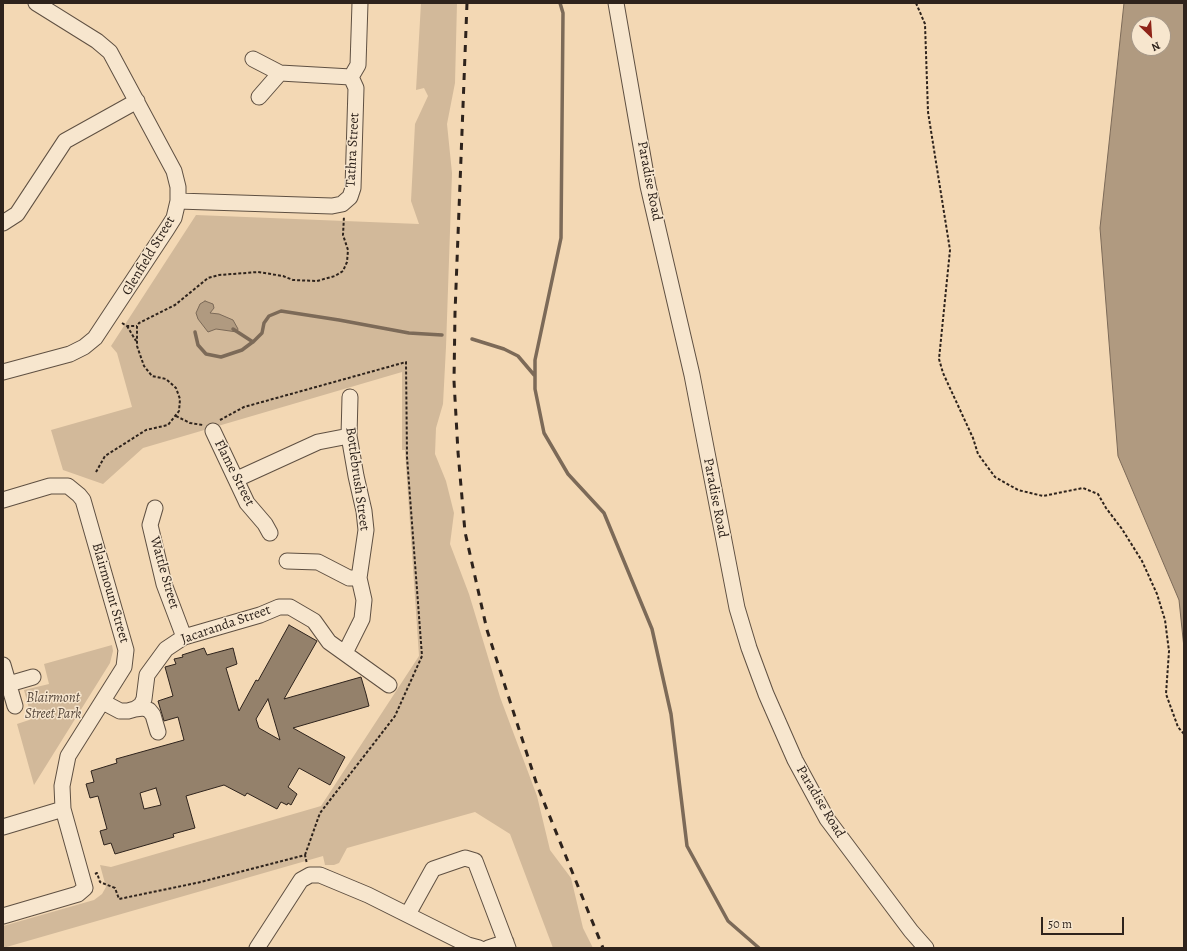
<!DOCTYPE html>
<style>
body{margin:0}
#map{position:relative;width:1187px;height:951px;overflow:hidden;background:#f3d8b4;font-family:Alegreya,serif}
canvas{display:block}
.frame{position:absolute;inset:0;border:4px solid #2e231c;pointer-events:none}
.north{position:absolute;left:1131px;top:16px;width:40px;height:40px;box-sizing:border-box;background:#f7e6ce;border:1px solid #a79887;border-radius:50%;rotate:155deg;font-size:11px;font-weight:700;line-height:16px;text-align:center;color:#2e231c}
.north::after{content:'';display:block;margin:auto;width:14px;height:18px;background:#8f2418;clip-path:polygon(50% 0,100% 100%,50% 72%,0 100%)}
.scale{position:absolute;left:1041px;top:917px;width:83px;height:18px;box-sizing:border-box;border:2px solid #2e231c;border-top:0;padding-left:5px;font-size:12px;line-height:14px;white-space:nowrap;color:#2e231c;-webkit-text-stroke:3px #f7e6ce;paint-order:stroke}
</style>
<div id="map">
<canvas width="1187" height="951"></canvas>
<div class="frame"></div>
<div class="north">N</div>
<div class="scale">50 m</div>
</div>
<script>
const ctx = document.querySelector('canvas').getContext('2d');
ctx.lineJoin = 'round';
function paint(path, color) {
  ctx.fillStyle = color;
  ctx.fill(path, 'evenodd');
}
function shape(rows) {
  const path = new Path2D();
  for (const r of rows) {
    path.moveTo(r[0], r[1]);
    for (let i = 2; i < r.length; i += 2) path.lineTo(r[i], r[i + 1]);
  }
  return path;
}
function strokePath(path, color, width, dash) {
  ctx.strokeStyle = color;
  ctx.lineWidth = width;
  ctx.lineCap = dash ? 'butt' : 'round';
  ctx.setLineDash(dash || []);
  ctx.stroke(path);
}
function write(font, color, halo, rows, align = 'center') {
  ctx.font = font + ' Alegreya,serif';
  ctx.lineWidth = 3;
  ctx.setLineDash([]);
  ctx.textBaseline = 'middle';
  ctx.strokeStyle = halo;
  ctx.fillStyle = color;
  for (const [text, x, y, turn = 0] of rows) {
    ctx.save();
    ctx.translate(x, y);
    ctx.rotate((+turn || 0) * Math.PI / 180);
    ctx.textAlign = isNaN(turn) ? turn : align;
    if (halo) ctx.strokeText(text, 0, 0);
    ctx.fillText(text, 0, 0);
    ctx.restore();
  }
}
paint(shape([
 [421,3,457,3,455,83,447,124,452,173,446,347,443,404,436,428,435,454,446,481,454,513,450,544,469,594,500,697,537,796,550,850,571,878,583,928,593,948,553,948,510,834,475,812,347,848,339,863,334,865,325,865,323,856,3,948,3,926,94,900,102,894,106,887,100,865,111,867,321,806,419,656,405,450,402,450,402,372,143,448,103,484,63,470,51,430,132,407,117,353,111,346,196,215,419,224,411,201,415,124,428,96,424,88,416,90],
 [112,645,113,651,110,663,34,785,17,724,32,719,24,690,49,684,44,664]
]), '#d2b99a');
const water = shape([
 [1124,3,1184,3,1184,648,1179,600,1118,456,1100,228,1124,3],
 [1139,24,1163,24,1163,48,1139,48,1139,24],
 [205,301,213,304,214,308,210,313,219,314,233,320,238,329,237,332,216,329,208,332,198,319,196,313,200,304,205,301]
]);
paint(water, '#b09a80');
strokePath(water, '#7c6a58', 1);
strokePath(shape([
 [560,3,563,13,561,238,535,360,535,389,544,433,568,474,604,513,652,629,671,714,687,846,728,921,759,948],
 [233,329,253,342],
 [195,332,198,345,206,354,221,357,242,350,254,341,262,333,264,323,269,316,281,311,339,320,409,333,442,335],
 [472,339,504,349,518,356,535,376]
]), '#7c6a58', 3.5);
const building = shape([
 [289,625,317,641,284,699,361,677,366,694,369,706,293,728,345,757,330,785,299,768,288,787,297,794,291,805,288,803,287,805,281,802,277,809,247,793,245,796,224,785,186,796,195,828,173,834,174,837,115,854,111,843,104,845,100,831,107,829,98,796,90,798,86,784,94,782,91,771,117,763,116,759,184,740,178,717,164,721,158,701,173,696,165,667,176,664,174,659,183,657,182,655,204,648,207,655,233,648,237,664,226,668,239,711,256,680,258,681,289,625],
 [268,699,280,740,259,728,256,719,268,699],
 [156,788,161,805,144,809,140,793,156,788]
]);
paint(building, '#94816b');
strokePath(building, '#2e231c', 1);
const minor = shape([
 [616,3,648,186,692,375,737,608,749,648,766,694,795,760,827,819,911,931,926,948],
 [253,59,280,73,259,97],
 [280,73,351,77],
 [178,201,332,206,342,204,350,197,353,188,356,88,351,77,358,65,360,3],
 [3,223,17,214,65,141,137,101],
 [3,372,70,354,84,347,95,338,167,229,174,218,178,201,178,187,174,171,110,52,97,41,36,3],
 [213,431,247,503,265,524,270,533],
 [237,479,318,442,349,436],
 [3,500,50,486,68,486,79,495,83,500,126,650,124,667,68,756,62,786,63,809,85,888,78,894,3,916],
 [155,508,150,525,164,584,184,637],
 [287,561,318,562,349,578,359,578],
 [345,653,362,619,364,600,359,578,366,530,364,511,356,476,349,436,350,397],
 [3,665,15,706],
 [9,684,33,677],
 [103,702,120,711,128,711,135,709,141,705,144,699,147,675,166,649,184,637,260,615,279,607,290,607,314,621,329,642,389,685],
 [135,709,143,708,149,710,153,715,158,732],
 [3,827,63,809],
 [408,914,433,869,465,858,475,861,508,948],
 [257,948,301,880,310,875,320,875,368,895,468,945,479,948],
 [488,948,506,942]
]);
strokePath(minor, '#5f5042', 17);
strokePath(shape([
 [916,3,925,24,928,112,950,250,939,359,943,373,973,438,978,454,995,477,1018,490,1043,496,1083,488,1098,494,1106,508,1122,529,1142,561,1157,594,1165,620,1169,651,1166,694,1178,727,1184,734],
 [122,323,127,326,137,326],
 [127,326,136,341],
 [176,416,190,423,203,425],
 [220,420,244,407,406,362,407,457,422,656,395,716,320,813,305,855],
 [96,472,105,456,146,430,168,425,179,411,180,399,176,388,166,379,152,376,144,366,137,346,137,326,139,323,175,305,208,278,219,275,258,272,283,276,293,280,317,281,335,276,343,271,347,262,348,250,343,235,344,216],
 [95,874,97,873,100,882,115,888,119,899,201,882,305,855,307,864]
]), '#2e231c', 2, [3, 2]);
strokePath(minor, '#f7e6ce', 15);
strokePath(shape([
 [467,3,455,313,454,381,458,452,465,532,487,630,537,785,603,948]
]), '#2e231c', 3, [7, 7]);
write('14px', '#2e231c', '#f7e6ce', [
 ["Tathra Street",353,150,-87],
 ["Paradise Road",649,181,79],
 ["Glenfield Street",149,256,-59],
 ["Flame Street",234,473,63],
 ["Bottlebrush Street",357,479,82],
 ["Paradise Road",715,498,79],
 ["Wattle Street",164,573,74],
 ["Blairmount Street",110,593,74],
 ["Jacaranda Street",226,625,-19],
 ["Paradise Road",820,802,59]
]);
write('italic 14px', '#57483c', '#f7e6ce', [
 ["Blairmont",53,699],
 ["Street Park",53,715]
]);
</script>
